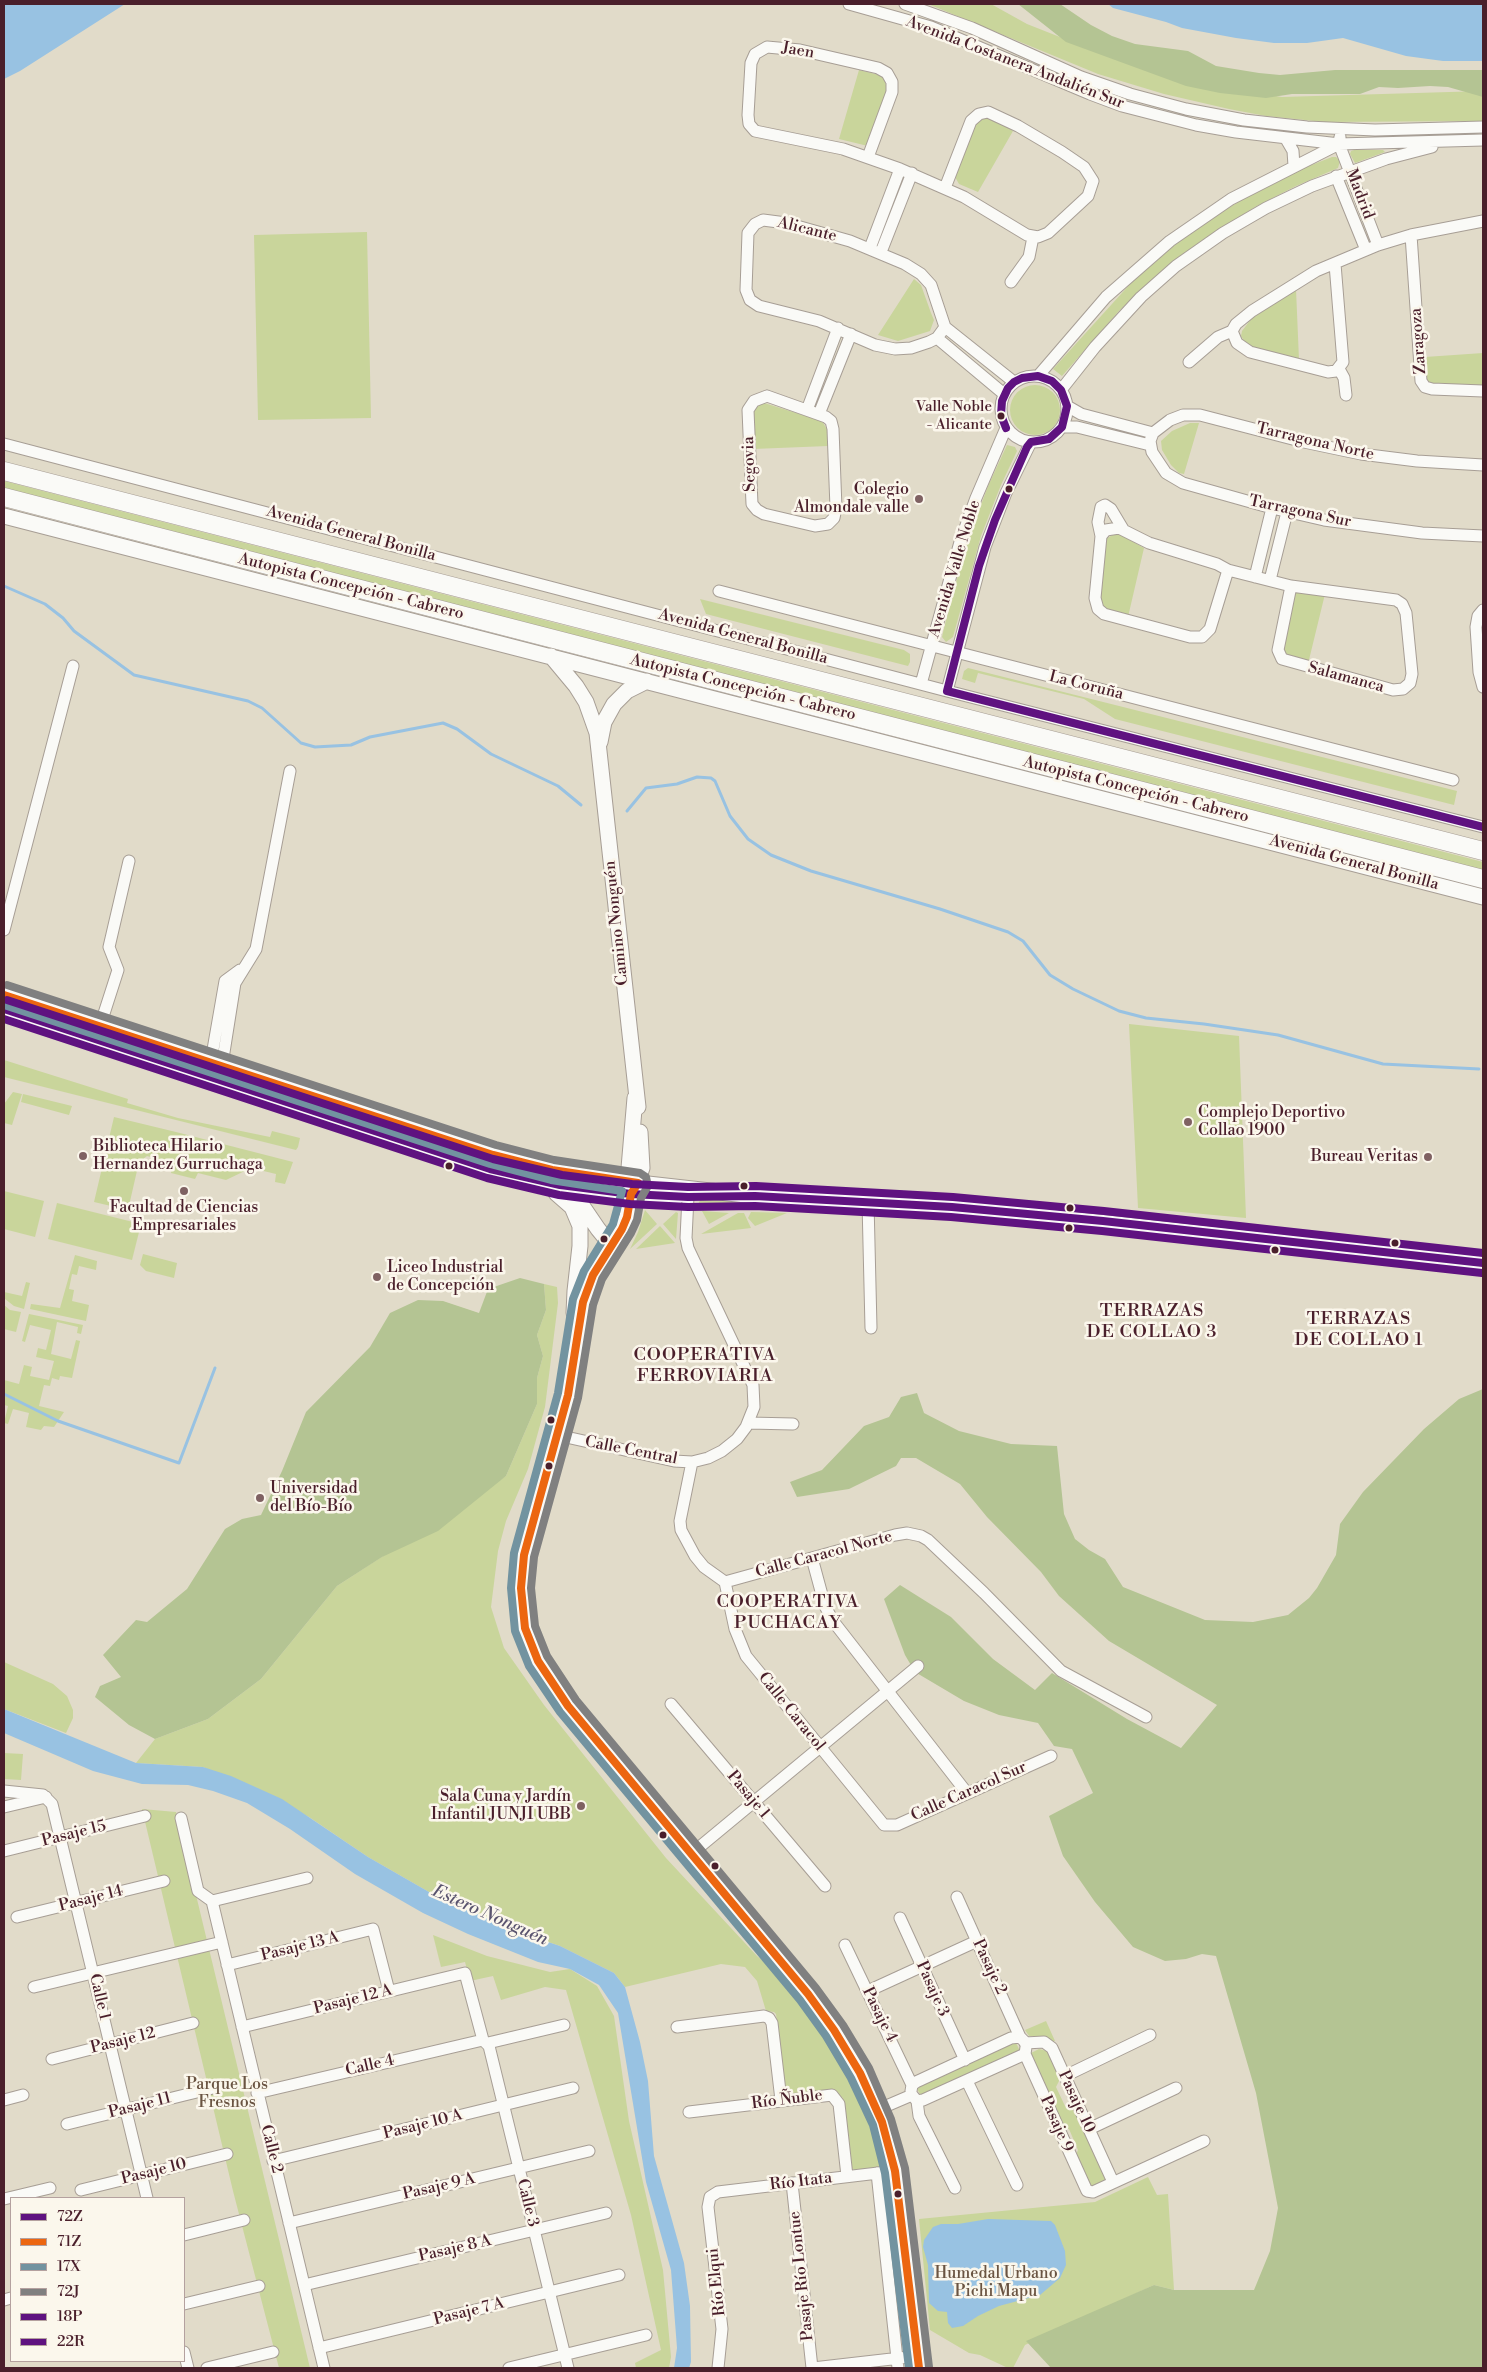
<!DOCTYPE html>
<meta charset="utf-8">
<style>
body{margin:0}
#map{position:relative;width:1487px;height:2372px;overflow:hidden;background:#e1dbc9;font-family:"Libre Bodoni",serif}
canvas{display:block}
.frame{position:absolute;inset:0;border:5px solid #4a1f2b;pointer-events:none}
.legend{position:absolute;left:10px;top:2197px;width:175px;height:165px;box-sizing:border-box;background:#fbf7ec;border:1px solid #b4a19f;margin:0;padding:6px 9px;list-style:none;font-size:15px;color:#4a1f2b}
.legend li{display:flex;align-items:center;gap:10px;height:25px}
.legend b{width:25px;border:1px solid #b4a19f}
</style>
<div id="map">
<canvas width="1487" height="2372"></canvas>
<div class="frame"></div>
<ul class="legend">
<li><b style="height:6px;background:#5f1280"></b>72Z</li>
<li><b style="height:6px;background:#ec6610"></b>71Z</li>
<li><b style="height:6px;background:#7293a0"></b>17X</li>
<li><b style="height:6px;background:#808080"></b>72J</li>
<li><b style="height:6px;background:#5f1280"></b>18P</li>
<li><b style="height:6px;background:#5f1280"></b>22R</li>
</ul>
</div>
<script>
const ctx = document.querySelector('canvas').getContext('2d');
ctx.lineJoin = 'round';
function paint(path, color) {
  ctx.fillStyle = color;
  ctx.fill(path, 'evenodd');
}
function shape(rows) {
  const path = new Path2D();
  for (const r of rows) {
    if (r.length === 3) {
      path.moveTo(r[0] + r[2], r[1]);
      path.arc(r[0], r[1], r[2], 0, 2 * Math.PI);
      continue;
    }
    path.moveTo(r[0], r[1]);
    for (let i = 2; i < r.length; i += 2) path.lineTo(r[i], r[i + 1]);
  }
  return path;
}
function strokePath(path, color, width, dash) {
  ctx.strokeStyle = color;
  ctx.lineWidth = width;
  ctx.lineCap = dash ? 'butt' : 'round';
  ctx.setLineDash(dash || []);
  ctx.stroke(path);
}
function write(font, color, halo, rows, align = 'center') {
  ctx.font = font + ' "Libre Bodoni",serif';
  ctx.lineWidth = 5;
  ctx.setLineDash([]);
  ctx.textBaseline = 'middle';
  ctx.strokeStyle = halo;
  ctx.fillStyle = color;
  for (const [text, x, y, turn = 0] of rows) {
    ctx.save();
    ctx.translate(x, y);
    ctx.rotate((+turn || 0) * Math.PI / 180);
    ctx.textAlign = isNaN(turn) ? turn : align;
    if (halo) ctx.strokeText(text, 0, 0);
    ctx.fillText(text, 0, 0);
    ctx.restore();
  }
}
paint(shape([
 [928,4,991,4,1027,24,1108,56,1236,90,1282,97,1483,91,1483,121,1324,122,1266,116,1229,109,1164,94,1098,74],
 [859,70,883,76,887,88,868,146,839,139],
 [984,117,992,118,1013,131,978,192,959,184,955,177,974,126],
 [1354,150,1383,150,1385,152,1355,163,1350,154,1351,151],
 [1332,157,1336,157,1340,161,1338,168,1296,186,1255,207,1210,236,1158,274,1119,311,1062,376,1053,369,1131,283,1168,250,1202,225,1246,197,1291,173],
 [367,232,371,418,258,420,254,235],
 [914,279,921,285,931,313,934,320,930,331,898,341,878,335],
 [1296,289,1299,360,1252,348,1244,341,1241,336,1242,331,1251,319],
 [1483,353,1483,388,1437,386,1428,382,1426,378,1425,357],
 [1035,410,25],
 [761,402,822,421,828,431,828,446,753,449,754,409],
 [1190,423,1199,423,1184,474,1179,473,1171,465,1162,450,1161,441,1172,431],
 [1007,445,1015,447,1017,451,1001,485,981,536,953,637,946,642,942,637,944,628,966,545,988,486],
 [4,481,1483,862,1483,871,4,490],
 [1114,534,1121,535,1144,548,1128,617,1105,610,1100,604,1102,546,1104,540],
 [1298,591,1325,594,1308,664,1282,654,1294,594],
 [700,599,904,650,910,654,910,662,908,666,706,614],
 [968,668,1457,791,1454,805,1115,719,1084,699,978,673,975,683,962,679,964,671],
 [1129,1024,1239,1036,1246,1218,1138,1208],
 [4,1060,128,1099,127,1103,178,1118,270,1137,272,1131,300,1138,298,1147,296,1150,4,1077],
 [13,1092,22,1094,12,1125,4,1123,4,1104],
 [23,1094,72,1106,69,1115,21,1102],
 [114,1117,176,1132,293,1162,285,1184,275,1182,276,1174,251,1168,226,1180,198,1173,195,1179,171,1173,173,1163,147,1156,139,1162,128,1210,94,1202],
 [4,1191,44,1201,35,1237,4,1229],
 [701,1199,745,1202,745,1204,740,1206,698,1204],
 [57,1203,141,1224,132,1260,48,1239],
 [645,1210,657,1224,630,1249,638,1232],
 [702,1211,729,1213,709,1224],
 [676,1212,678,1213,676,1239,663,1224],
 [751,1212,787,1213,755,1226,748,1218],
 [738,1213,744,1213,751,1228,701,1234],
 [660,1226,675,1243,636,1249],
 [143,1254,177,1263,174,1278,146,1271,140,1265],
 [75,1255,97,1261,96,1270,79,1266,77,1275,72,1274,69,1289,74,1290,72,1301,89,1305,86,1321,30,1309,31,1304,60,1308],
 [26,1282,30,1283,24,1309,14,1306,5,1299,4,1292,22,1296],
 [544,1284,557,1287,558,1303,545,1407,528,1469,506,1521,498,1551,491,1607,504,1648,544,1705,666,1858,757,1956,768,1965,818,2022,854,2078,874,2121,883,2163,882,2167,855,2170,851,2168,843,2098,827,2090,793,2094,786,2091,776,2014,774,2012,766,2011,757,1981,745,1967,721,1964,625,1987,614,1973,560,1946,518,1932,429,1892,368,1857,309,1817,203,1767,136,1763,155,1739,208,1719,261,1679,337,1586,506,1476,537,1404,537,1378,543,1356,537,1335,546,1310],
 [4,1305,10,1310,21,1312,16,1332,4,1329],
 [29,1314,83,1325,81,1334,77,1333,78,1327,57,1322,51,1354,71,1359,76,1340,80,1341,72,1378,60,1376,59,1380,52,1378,50,1386,44,1385,39,1406,64,1412,54,1427,44,1426,41,1430,26,1427,29,1413,13,1409,8,1424,4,1423,8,1406,4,1405,4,1380,19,1384,24,1365,32,1367,30,1376,49,1380,54,1361,36,1357,38,1348,46,1350,51,1330,30,1325,25,1342,22,1341],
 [4,1662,53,1684,67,1696,73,1710,73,1718,66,1733,4,1709],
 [4,1753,23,1754,21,1780,4,1779],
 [142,1809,176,1812,310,2368,279,2368,233,2191],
 [433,1935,487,1956,550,1972,570,1969,597,1986,614,2016,629,2121,663,2270,671,2357,669,2368,636,2368,635,2363,661,2350,631,2215,566,1990,545,1987,501,2000,493,1976,470,1981,465,1962,441,1967],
 [1046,2021,1055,2041,1052,2041,1041,2036,1029,2036,1025,2030],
 [1013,2042,1016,2043,1020,2051,921,2096,916,2087],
 [1039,2049,1047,2051,1060,2079,1056,2087,1065,2106,1073,2107,1105,2178,1105,2180,1091,2188,1075,2157,1078,2150,1069,2129,1062,2129,1030,2060,1031,2053],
 [1148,2177,1157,2195,1168,2194,1174,2290,1154,2285,1025,2345,1013,2368,1008,2368,980,2355,969,2353,930,2330,919,2219,1095,2202]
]), '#c9d59b');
paint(shape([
 [1018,4,1060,4,1091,25,1112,36,1135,44,1188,51,1216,66,1259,73,1280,75,1335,70,1483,70,1483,97,1448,87,1430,86,1398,88,1379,87,1360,94,1292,94,1266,98,1220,93,1186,86,1066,42],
 [520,1278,544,1284,546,1310,537,1335,543,1356,537,1378,537,1404,506,1476,438,1531,382,1557,337,1586,261,1679,208,1719,155,1739,129,1725,95,1697,100,1686,121,1677,103,1655,136,1620,147,1622,187,1589,225,1529,242,1519,261,1515,282,1471,306,1412,370,1347,390,1313,418,1300,443,1301,479,1313,488,1289],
 [1483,1389,1483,2368,1051,2368,1026,2341,1154,2285,1174,2290,1254,2290,1270,2251,1278,2208,1256,2093,1216,1956,1202,1954,1186,1959,1165,1961,1133,1947,1095,1902,1063,1856,1049,1816,1093,1793,1072,1749,1054,1746,1038,1723,999,1715,964,1701,915,1672,905,1655,884,1599,900,1585,951,1617,993,1659,1035,1690,1052,1673,1127,1719,1181,1748,1217,1705,1109,1641,1059,1596,1041,1572,987,1517,960,1484,916,1458,901,1458,896,1466,849,1489,797,1497,790,1482,822,1470,864,1426,889,1417,901,1397,917,1393,924,1413,959,1431,1011,1444,1057,1446,1064,1514,1075,1539,1089,1550,1105,1559,1123,1587,1205,1620,1253,1622,1288,1615,1309,1598,1317,1588,1336,1555,1340,1524,1363,1492,1424,1429,1459,1399]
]), '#b4c493');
paint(shape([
 [4,4,125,4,20,71,4,79],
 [1108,4,1483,4,1483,61,1443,61,1406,56,1343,38,1307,43,1274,43,1236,38,1182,28,1166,22,1113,8],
 [4,1709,136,1763,203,1767,231,1776,282,1799,368,1857,429,1892,518,1932,560,1946,614,1973,625,1987,640,2042,648,2081,654,2156,684,2263,690,2306,691,2362,689,2368,674,2368,677,2348,671,2270,646,2182,618,2013,599,1985,570,1969,538,1962,468,1934,423,1913,355,1874,290,1829,247,1803,213,1791,188,1785,142,1784,93,1771,4,1733],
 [988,2219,1051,2221,1055,2225,1065,2251,1066,2265,1060,2278,1040,2295,999,2306,978,2316,963,2326,952,2328,948,2323,947,2312,938,2311,929,2303,928,2265,923,2247,924,2240,933,2227,941,2224,958,2224]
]), '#98c2e2');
strokePath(shape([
 [4,586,45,604,63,618,74,631,134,675,248,701,262,708,301,743,315,747,351,745,370,737,443,723,457,729,491,754,558,786,581,805],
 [627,811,646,788,677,784,697,777,711,778,715,781,730,816,748,839,771,855,811,871,940,909,1008,932,1023,941,1050,975,1073,989,1119,1011,1146,1018,1204,1024,1278,1035,1383,1064,1479,1069],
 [4,1394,58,1421,179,1463,215,1368]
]), '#98c2e2', 3);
const minor = shape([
 [849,4,931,27,1090,94,1122,106,1196,125,1236,132,1339,144,1483,140],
 [905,4,972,28,1081,77,1130,94,1186,109,1244,120,1307,127,1375,130,1483,127],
 [1340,137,1339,144,1378,245],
 [1286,139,1293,151,1294,166],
 [868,157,892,92,892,82,887,73,878,68,800,50,767,47,755,54,751,63,748,115,749,124,755,131,843,149,900,169,964,197,1027,235,1038,237,1048,233,1088,196,1093,181,1084,167,1062,152,1018,126,988,112,979,114,971,121,945,188],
 [1336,176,1366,250],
 [1411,235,1421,381,1425,387,1432,389,1483,391],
 [870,248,900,169],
 [881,252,912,173],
 [1011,282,1029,257,1033,237],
 [945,327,937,338,929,342,911,348,895,349,875,345,819,321,759,306,750,300,746,290,748,233,755,224,763,220,786,223,850,241,905,264,921,274,931,285,945,327,1014,382],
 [1232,331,1237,343,1250,352,1328,372,1336,371,1343,362,1335,264],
 [937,338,1004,394],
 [1189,362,1218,337,1232,331,1236,324,1252,311,1316,271,1378,245,1411,235,1483,221],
 [1339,369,1344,378,1346,395],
 [1034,409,33],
 [1038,376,1106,297,1170,241,1231,199,1339,144],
 [1061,390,1095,347,1141,297,1176,266,1223,233,1266,208,1312,186,1386,159,1432,147],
 [767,396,826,417,831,421,833,429,836,508,834,518,828,524,815,526,764,514,757,510,752,504,748,410,754,401,767,396],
 [1067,406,1081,414,1153,433],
 [807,410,838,328],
 [819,414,851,334],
 [1062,427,1077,427,1150,445],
 [4,444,947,691,1483,827],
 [1483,465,1417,461,1361,454,1304,442,1200,415,1183,415,1170,420,1153,433,1150,441,1152,452,1166,473,1183,483,1272,508,1324,520,1422,533,1483,536],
 [1123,529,1111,509,1105,505,1101,507,1098,522,1101,536,1095,598,1098,609,1104,614,1190,637,1202,637,1210,629,1228,570],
 [1101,536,1106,530,1119,528,1149,543,1217,564,1228,570,1291,586,1396,600,1402,604,1406,613,1412,674,1410,683,1403,689,1393,690,1282,659,1278,650,1291,586],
 [1255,577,1272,508],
 [1270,580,1287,512],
 [719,591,1453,780],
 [1483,610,1478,616,1476,627,1479,672,1483,687],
 [921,684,960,542,976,498,1006,428],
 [947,691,985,547,1006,493,1031,442],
 [4,930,73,666],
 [100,1026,118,970,109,947,129,861],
 [211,1061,225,981,240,970],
 [222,1065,235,983,256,949,290,771],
 [868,1202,871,1328],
 [749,1423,793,1424],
 [557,1435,674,1461,692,1462,708,1458,722,1451,737,1439,746,1427,754,1407,753,1385,688,1248,686,1238,688,1197],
 [692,1462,680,1521,681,1530,695,1556,704,1567,725,1582,895,1535,907,1533,921,1536,928,1540,984,1593,1061,1671,1146,1717],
 [812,1558,825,1606,833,1621,967,1793],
 [725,1582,735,1629,746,1656,884,1825,897,1825,1051,1756],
 [671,1704,825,1886],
 [4,1791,43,1795,52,1804,147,2198],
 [4,1807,46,1797],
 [181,1818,198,1891,212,1901],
 [4,1851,145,1816],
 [691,1854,918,1666],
 [957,1897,1020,2037],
 [212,1901,324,2368],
 [212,1901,307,1878],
 [17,1917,164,1881],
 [900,1918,965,2060],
 [845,1945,912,2085],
 [227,1965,373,1929,389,1991],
 [34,1987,222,1942],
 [868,1991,977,1941],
 [242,2027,465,1973,483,2040],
 [677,2027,764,2016,769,2018,772,2023,781,2100],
 [483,2040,489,2046,568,2368],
 [488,2043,564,2025],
 [1025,2043,1044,2042,1052,2048,1113,2182],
 [1025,2054,1087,2191,1093,2192,1204,2141],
 [52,2059,193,2023],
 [1065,2076,1150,2035],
 [967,2081,1017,2185],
 [911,2091,912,2085,916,2082,1011,2038,1020,2037,1025,2042],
 [257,2093,483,2040],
 [912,2095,917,2101,923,2100,1025,2054,1026,2047],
 [4,2100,23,2095],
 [917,2101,919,2116,955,2188],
 [877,2110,912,2095],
 [689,2112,832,2095,839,2104,847,2176],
 [67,2124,213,2088],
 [1089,2129,1176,2088],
 [273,2161,573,2088],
 [877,2173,898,2368],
 [792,2183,812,2368],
 [81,2190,227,2154],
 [4,2199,50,2188],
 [289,2223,589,2151],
 [184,2235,244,2220],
 [304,2285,606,2213],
 [4,2300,11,2298],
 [184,2304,259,2286],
 [319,2348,619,2275],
 [184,2352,188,2368],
 [207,2368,273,2352],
 [509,2368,646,2335],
 [718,2368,722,2329,708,2207,710,2197,718,2192,895,2171],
 [813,2368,918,2356]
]);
const major = shape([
 [4,516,1483,897],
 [551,656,576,686,586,702,597,733,638,1107],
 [600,742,604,722,614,704,627,691,647,681],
 [4,995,259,1077,493,1155,552,1170,630,1182,755,1196,985,1210,1483,1263],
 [4,1009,257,1091,326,1116,519,1177,575,1187,631,1194,678,1196],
 [635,1098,629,1168,631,1194,627,1217,593,1275,583,1302,568,1395,524,1555,521,1588,525,1628,538,1661,568,1706,808,1994,834,2030,860,2073,882,2122,895,2171,919,2368],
 [634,1190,642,1168,640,1132],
 [556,1193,572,1207,580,1226,580,1246,575,1291,574,1313],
 [567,1195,581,1204,598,1229,612,1246]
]);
const highway = shape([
 [4,471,1483,851],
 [4,497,1483,879]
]);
strokePath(minor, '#a79e95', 13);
strokePath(major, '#a79e95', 17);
strokePath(highway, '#a79e95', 19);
strokePath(minor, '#fafaf7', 11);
strokePath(major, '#fafaf7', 15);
strokePath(highway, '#fafaf7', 18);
strokePath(shape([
 [1006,428,1001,415,1002,401,1008,388,1014,382,1022,378,1038,376,1052,381,1061,390,1067,406,1062,427,1049,439,1031,442,1027,447,995,520,979,566,947,691,1483,827],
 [4,1009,490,1169,560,1185,631,1194,688,1197,755,1196,952,1207,1103,1221,1483,1263]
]), '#5f1280', 8);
strokePath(shape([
 [4,995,493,1155,552,1170,638,1183,631,1194,627,1217,622,1229,593,1275,583,1302,568,1395,524,1555,521,1588,525,1628,538,1661,568,1706,808,1994,834,2030,860,2073,882,2122,895,2171,919,2368]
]), '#ec6610', 8);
strokePath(shape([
 [4,1005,490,1164,551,1180,622,1191,613,1224,584,1271,573,1299,558,1393,514,1553,511,1588,515,1631,529,1666,560,1712,800,2000,826,2036,851,2078,873,2125,885,2173,909,2368]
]), '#7293a0', 8);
strokePath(shape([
 [7,985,496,1145,554,1160,640,1173,646,1177,648,1186,641,1198,637,1220,631,1233,602,1279,593,1305,578,1398,534,1557,531,1588,535,1626,547,1656,576,1700,816,1988,843,2025,869,2068,891,2119,905,2168,929,2367]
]), '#808080', 8);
strokePath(shape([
 [4,1019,487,1178,559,1195,630,1204,688,1207,755,1206,951,1217,1102,1231,1482,1273]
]), '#5f1280', 8);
strokePath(shape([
 [7,1000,493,1159,562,1175,632,1184,688,1187,756,1186,953,1197,1104,1211,1483,1253]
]), '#5f1280', 8);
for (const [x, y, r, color] of [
 [1001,416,4.5,"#4a1f2b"],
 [1009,489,4.5,"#4a1f2b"],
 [919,499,5,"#7f6162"],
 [1188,1122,5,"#7f6162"],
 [83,1156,5,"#7f6162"],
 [1428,1157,5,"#7f6162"],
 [449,1166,4.5,"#4a1f2b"],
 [744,1186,4.5,"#4a1f2b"],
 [184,1191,5,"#7f6162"],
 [1070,1208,4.5,"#4a1f2b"],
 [1069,1228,4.5,"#4a1f2b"],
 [604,1239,4.5,"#4a1f2b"],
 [1395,1243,4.5,"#4a1f2b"],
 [1275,1250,4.5,"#4a1f2b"],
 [377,1277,5,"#7f6162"],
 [551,1420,4.5,"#4a1f2b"],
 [549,1466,4.5,"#4a1f2b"],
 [260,1498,5,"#7f6162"],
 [581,1806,5,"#7f6162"],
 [663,1835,4.5,"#4a1f2b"],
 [715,1866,4.5,"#4a1f2b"],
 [898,2194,4.5,"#4a1f2b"]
]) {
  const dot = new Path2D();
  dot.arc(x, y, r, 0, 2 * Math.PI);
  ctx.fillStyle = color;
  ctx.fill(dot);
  strokePath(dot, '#fbf7ec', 2);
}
write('15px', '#4a1f2b', '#fbf7ec', [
 ["Valle Noble",992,407],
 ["- Alicante",992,425]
], 'right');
write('16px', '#4a1f2b', '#fbf7ec', [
 ["Jaen",798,51,10],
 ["Avenida Costanera Andalién Sur",1015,63,21],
 ["Madrid",1359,194,69],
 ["Alicante",807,230,14],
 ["Zaragoza",1419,341,-94],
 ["Tarragona Norte",1315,442,13],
 ["Segovia",750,464,-92],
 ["Tarragona Sur",1300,512,12],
 ["Avenida General Bonilla",351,534,15],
 ["Avenida Valle Noble",955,569,-73],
 ["Autopista Concepción - Cabrero",351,587,14],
 ["Avenida General Bonilla",743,637,15],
 ["Salamanca",1346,678,15],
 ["La Coruña",1086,686,14],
 ["Autopista Concepción - Cabrero",743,688,14],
 ["Autopista Concepción - Cabrero",1136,790,14],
 ["Avenida General Bonilla",1354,863,15],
 ["Camino Nonguén",617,923,-96],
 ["Calle Central",631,1451,11],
 ["Calle Caracol Norte",824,1555,-15],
 ["Calle Caracol",791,1712,51],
 ["Calle Caracol Sur",969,1792,-24],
 ["Pasaje 1",748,1795,50],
 ["Pasaje 15",74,1834,-14],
 ["Pasaje 14",91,1899,-14],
 ["Pasaje 13 A",300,1947,-14],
 ["Pasaje 2",989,1967,65],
 ["Pasaje 3",932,1989,66],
 ["Calle 1",99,1997,77],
 ["Pasaje 12 A",353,2000,-14],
 ["Pasaje 4",879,2015,64],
 ["Pasaje 12",123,2041,-14],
 ["Calle 4",370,2066,-13],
 ["Río Ñuble",787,2100,-7],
 ["Pasaje 10",1076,2102,65],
 ["Pasaje 11",140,2106,-14],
 ["Pasaje 9",1056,2124,66],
 ["Pasaje 10 A",423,2125,-14],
 ["Calle 2",271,2149,76],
 ["Pasaje 10",154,2172,-14],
 ["Río Itata",801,2182,-7],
 ["Pasaje 9 A",439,2187,-13],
 ["Calle 3",527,2203,76],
 ["Pasaje 8 A",455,2249,-13],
 ["Pasaje Río Lontue",802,2276,-96],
 ["Río Elqui",717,2282,-96],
 ["Pasaje 7 A",469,2312,-14]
]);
write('16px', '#4a1f2b', '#fbf7ec', [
 ["Colegio",909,490,"right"],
 ["Almondale valle",909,508,"right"],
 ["Complejo Deportivo",1198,1113],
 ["Collao 1900",1198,1131],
 ["Biblioteca Hilario",93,1147],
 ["Hernandez Gurruchaga",93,1165],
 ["Bureau Veritas",1418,1157,"right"],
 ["Facultad de Ciencias",184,1208,"center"],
 ["Empresariales",184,1226,"center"],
 ["Liceo Industrial",387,1268],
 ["de Concepción",387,1286],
 ["Universidad",270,1489],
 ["del Bío-Bío",270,1507],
 ["Sala Cuna y Jardín",571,1797,"right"],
 ["Infantil JUNJI UBB",571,1815,"right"]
], 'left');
write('16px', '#6a5442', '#fbf7ec', [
 ["Parque Los",227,2085],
 ["Fresnos",227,2103],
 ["Humedal Urbano",996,2274],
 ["Pichi Mapu",996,2292]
]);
ctx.letterSpacing = '1px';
write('18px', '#4a1f2b', '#fbf7ec', [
 ["TERRAZAS",1152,1312],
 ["DE COLLAO 3",1152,1333],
 ["TERRAZAS",1359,1320],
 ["DE COLLAO 1",1359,1341],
 ["COOPERATIVA",705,1356],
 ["FERROVIARIA",705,1377],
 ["COOPERATIVA",788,1603],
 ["PUCHACAY",788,1624]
]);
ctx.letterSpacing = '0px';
write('italic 18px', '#5a546f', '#fbf7ec', [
 ["Estero Nonguén",490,1916,24]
]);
</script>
